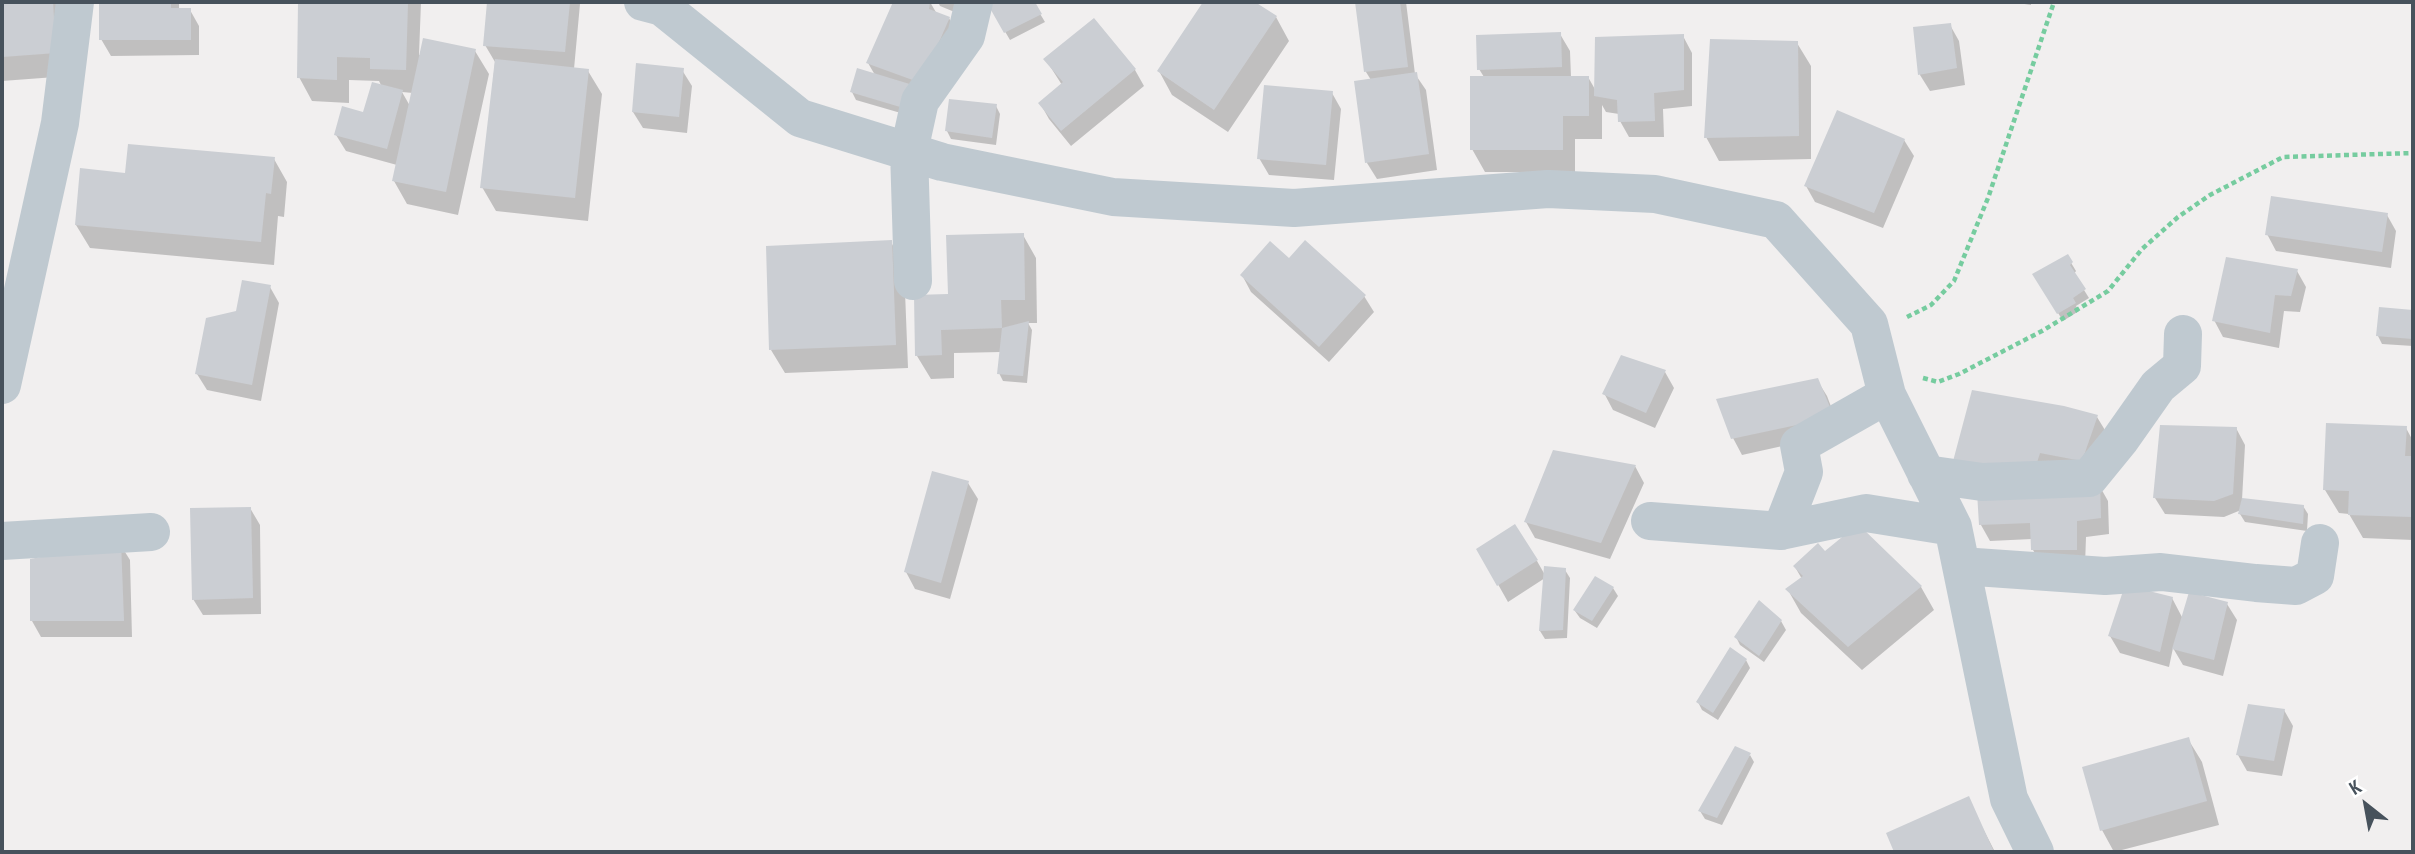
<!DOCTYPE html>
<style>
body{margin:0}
#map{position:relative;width:2415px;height:854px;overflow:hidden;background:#f1efef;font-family:"PT Sans Narrow",sans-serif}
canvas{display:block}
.frame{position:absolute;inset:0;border:4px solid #47525c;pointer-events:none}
.north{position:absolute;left:2331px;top:770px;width:70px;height:70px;-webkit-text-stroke:5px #fff;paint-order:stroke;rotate:329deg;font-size:19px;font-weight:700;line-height:28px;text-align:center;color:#47525c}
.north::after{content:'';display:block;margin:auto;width:24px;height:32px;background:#47525c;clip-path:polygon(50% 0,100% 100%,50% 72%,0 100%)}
</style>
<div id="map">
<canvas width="2415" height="854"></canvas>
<div class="frame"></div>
<div class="north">K</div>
</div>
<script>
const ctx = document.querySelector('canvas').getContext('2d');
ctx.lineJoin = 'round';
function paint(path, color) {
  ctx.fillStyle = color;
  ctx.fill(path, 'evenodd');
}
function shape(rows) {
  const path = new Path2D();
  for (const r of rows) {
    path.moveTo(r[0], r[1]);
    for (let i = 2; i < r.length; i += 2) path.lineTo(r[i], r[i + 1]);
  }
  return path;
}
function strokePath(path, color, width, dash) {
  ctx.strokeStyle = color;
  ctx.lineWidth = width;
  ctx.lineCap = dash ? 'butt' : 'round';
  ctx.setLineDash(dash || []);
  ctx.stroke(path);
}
paint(shape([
 [2,2,62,2,69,76,2,81],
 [101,2,179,2,179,10,190,10,199,26,199,55,111,56,101,39],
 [300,2,421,2,419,55,475,51,489,74,458,215,407,204,394,181,397,165,346,151,336,135,365,114,382,87,379,81,349,80,349,103,312,101,299,77],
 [402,92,413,93,410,106],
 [489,2,578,2,580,4,574,69,588,71,602,94,588,221,496,211,482,187,495,62,485,45],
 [895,2,930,2,937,14,949,18,958,35,911,116,856,100,852,92,875,75,868,63],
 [938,2,961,2,957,13,940,6],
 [993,2,1033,2,1045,22,1010,40,989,4],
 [1205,2,1252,2,1276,17,1289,41,1228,132,1172,95,1159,71],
 [1357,2,1406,2,1415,74,1426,90,1437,170,1377,179,1367,163,1371,80,1366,72],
 [2011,2,2031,2,2031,5],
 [1950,25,1959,41,1965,85,1930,91,1920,75,1915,29],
 [1560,34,1570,51,1571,77,1588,77,1596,91,1683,36,1692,53,1692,106,1663,109,1664,137,1629,137,1620,121,1619,114,1606,112,1602,105,1602,139,1575,139,1575,172,1485,172,1472,149,1484,77,1479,69],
 [1797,43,1811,66,1811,159,1719,161,1706,137],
 [1046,60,1135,70,1144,86,1071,146,1049,119,1040,103,1062,85],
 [682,70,692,86,687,133,643,128,633,112],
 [1332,93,1341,109,1334,180,1269,175,1259,158],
 [996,106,1000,114,996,145,951,139,947,131],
 [1904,140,1914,156,1883,228,1815,202,1806,186],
 [274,159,287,182,284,217,278,216,274,265,90,248,76,225,126,174],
 [2387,215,2396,231,2391,268,2276,251,2267,234],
 [1023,235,1036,258,1037,323,1028,323,1032,330,1027,383,1003,381,999,373,1001,352,954,353,954,378,931,379,917,356,916,297,950,296],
 [891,242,904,266,908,368,785,373,771,350],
 [2067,256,2076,271,2074,274,2089,298,2076,306,2079,311,2063,321,2034,274],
 [1290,261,1364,296,1374,312,1329,362,1251,292,1242,275],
 [2297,271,2306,287,2300,312,2284,311,2279,348,2223,337,2214,320],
 [270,287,279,303,261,401,207,390,197,374,238,313],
 [2380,309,2413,312,2413,346,2382,344,2378,336],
 [1665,372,1674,388,1655,428,1613,410,1604,393],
 [1817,380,1827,396,1841,433,1742,455,1733,438],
 [2097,417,2111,440,2099,485,2108,501,2109,534,2086,537,2085,566,2042,566,2033,550,2032,539,1990,541,1981,525,1979,493,1967,488],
 [2236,428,2245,445,2242,500,2303,506,2308,514,2307,531,2245,522,2240,514,2241,510,2224,517,2165,514,2155,498],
 [2406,428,2413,441,2413,540,2363,538,2349,514,2339,513,2325,490],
 [1635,466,1644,483,1610,559,1535,538,1526,522],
 [968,483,978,499,950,599,915,589,906,572],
 [250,508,260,525,261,614,203,615,193,599],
 [120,544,130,560,132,637,41,637,32,621],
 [1478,549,1537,561,1545,575,1565,570,1570,578,1567,638,1545,639,1540,631,1545,578,1508,602],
 [1825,553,1921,587,1934,610,1862,670,1801,613,1788,590,1802,579,1795,567],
 [1596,578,1613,588,1618,596,1597,628,1580,618,1575,611],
 [2172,598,2183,619,2227,604,2237,620,2223,676,2183,665,2173,648,2169,667,2120,653,2110,636],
 [1781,621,1786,630,1764,662,1740,645,1736,637],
 [1746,660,1750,668,1718,720,1702,710,1698,702],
 [2284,710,2293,726,2282,776,2247,771,2238,755],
 [2188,739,2202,762,2219,825,2114,852,2102,830],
 [1750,755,1754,762,1722,825,1705,819,1700,811],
 [1968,799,1995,852,1896,852,1888,834]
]), '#0003');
paint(shape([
 [2,2,53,2,56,53,2,57],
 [99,2,171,2,171,8,191,8,191,40,99,40],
 [298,2,408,2,406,70,370,69,370,58,337,57,337,80,297,78],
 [487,2,570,2,565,52,483,46],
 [893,2,930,2,929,9,950,17,921,83,866,63],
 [989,2,1035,2,1042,14,1004,33,987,3],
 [1203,2,1255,2,1277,16,1214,110,1157,71],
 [1355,2,1400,2,1408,67,1364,72],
 [1094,18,1136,69,1061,131,1038,103,1063,82,1043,59],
 [1951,23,1957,68,1918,75,1913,27],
 [1561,32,1562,67,1477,70,1476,35],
 [1684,34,1684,90,1654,93,1655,121,1618,122,1617,100,1594,96,1595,37],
 [423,38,476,49,446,192,392,181],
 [1710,39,1798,41,1799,136,1704,138],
 [495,59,589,69,575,198,480,188],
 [636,63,684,68,679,117,632,112],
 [857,68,916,86,907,109,850,92],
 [1417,72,1429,154,1365,163,1354,81],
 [1470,76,1589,76,1589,116,1563,116,1563,150,1470,150],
 [372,82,403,90,387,149,334,135,342,106,363,112],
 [1264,85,1333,91,1326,165,1257,159],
 [949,99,997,104,992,138,945,131],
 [1837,110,1905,139,1874,213,1804,186],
 [128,144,275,157,271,194,266,193,261,242,75,225,80,168,125,173],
 [2271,196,2388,213,2382,252,2265,235],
 [1024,233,1025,300,1001,300,1002,328,1029,321,1023,376,997,374,1002,328,941,330,942,355,915,356,914,295,948,294,946,235],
 [892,240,896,345,769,350,766,246],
 [1305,240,1366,295,1319,347,1240,275,1270,241,1289,258],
 [2068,254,2073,262,2070,265,2086,289,2073,298,2076,303,2057,314,2032,274],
 [2226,257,2298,269,2291,296,2275,295,2270,333,2212,321],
 [242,280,271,285,252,385,195,374,206,318,236,311],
 [2379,307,2413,310,2413,339,2376,336],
 [1621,355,1666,370,1646,413,1602,394],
 [1818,378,1834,417,1731,439,1716,399],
 [1972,390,2064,406,2098,415,2082,461,2040,453,2033,475,1952,465],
 [2326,423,2407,426,2405,456,2413,456,2413,517,2348,515,2349,491,2323,490],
 [2160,425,2237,427,2233,494,2214,501,2153,498],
 [1553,450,1636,465,1601,543,1524,522],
 [932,471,969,481,941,583,904,572],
 [2100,483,2101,518,2077,521,2077,550,2031,550,2030,523,1979,525,1977,492],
 [2242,498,2304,505,2303,524,2238,514],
 [251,507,253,598,192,600,190,508],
 [1515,524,1538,560,1497,586,1476,549],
 [1858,524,1922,586,1848,647,1785,589,1803,576,1793,566,1818,543,1825,551],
 [121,542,124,621,30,621,30,559],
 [1544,566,1566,568,1563,630,1539,631],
 [1595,576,1614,587,1592,621,1573,610],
 [2125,585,2173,597,2160,652,2108,636],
 [2189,592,2228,602,2214,660,2172,649],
 [1759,600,1782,620,1759,656,1734,637],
 [1730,647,1747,659,1713,713,1696,702],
 [2248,704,2285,709,2274,761,2236,755],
 [2189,737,2207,801,2100,831,2082,767],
 [1735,746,1751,753,1717,818,1698,811],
 [1969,796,1994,852,1894,852,1886,833]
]), '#cbced3');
strokePath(shape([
 [1907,317,1931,305,1954,281,1988,198,2054,2],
 [1923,378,1938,382,1959,374,2042,331,2108,291,2142,249,2178,217,2210,195,2283,157,2413,153]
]), '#76cc9f', 4.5, [5, 3.5]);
strokePath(shape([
 [643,2,662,7,800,118,942,162,1113,197,1294,208,1548,189,1655,194,1776,220,1869,324,1887,395,1953,527,2009,799,2035,852],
 [913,281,909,151,920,101,966,36,974,2],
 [2,385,60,123,75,2],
 [1926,474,1982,482,2089,478,2120,440,2158,386,2182,366,2183,334],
 [1650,521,1781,531,1866,513,1953,527],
 [1781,531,1804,472,1799,445,1887,395],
 [2,541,151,532],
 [1961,566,2105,576,2161,572,2256,583,2296,586,2315,576,2320,543]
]), '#bfc9d0', 38);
</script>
